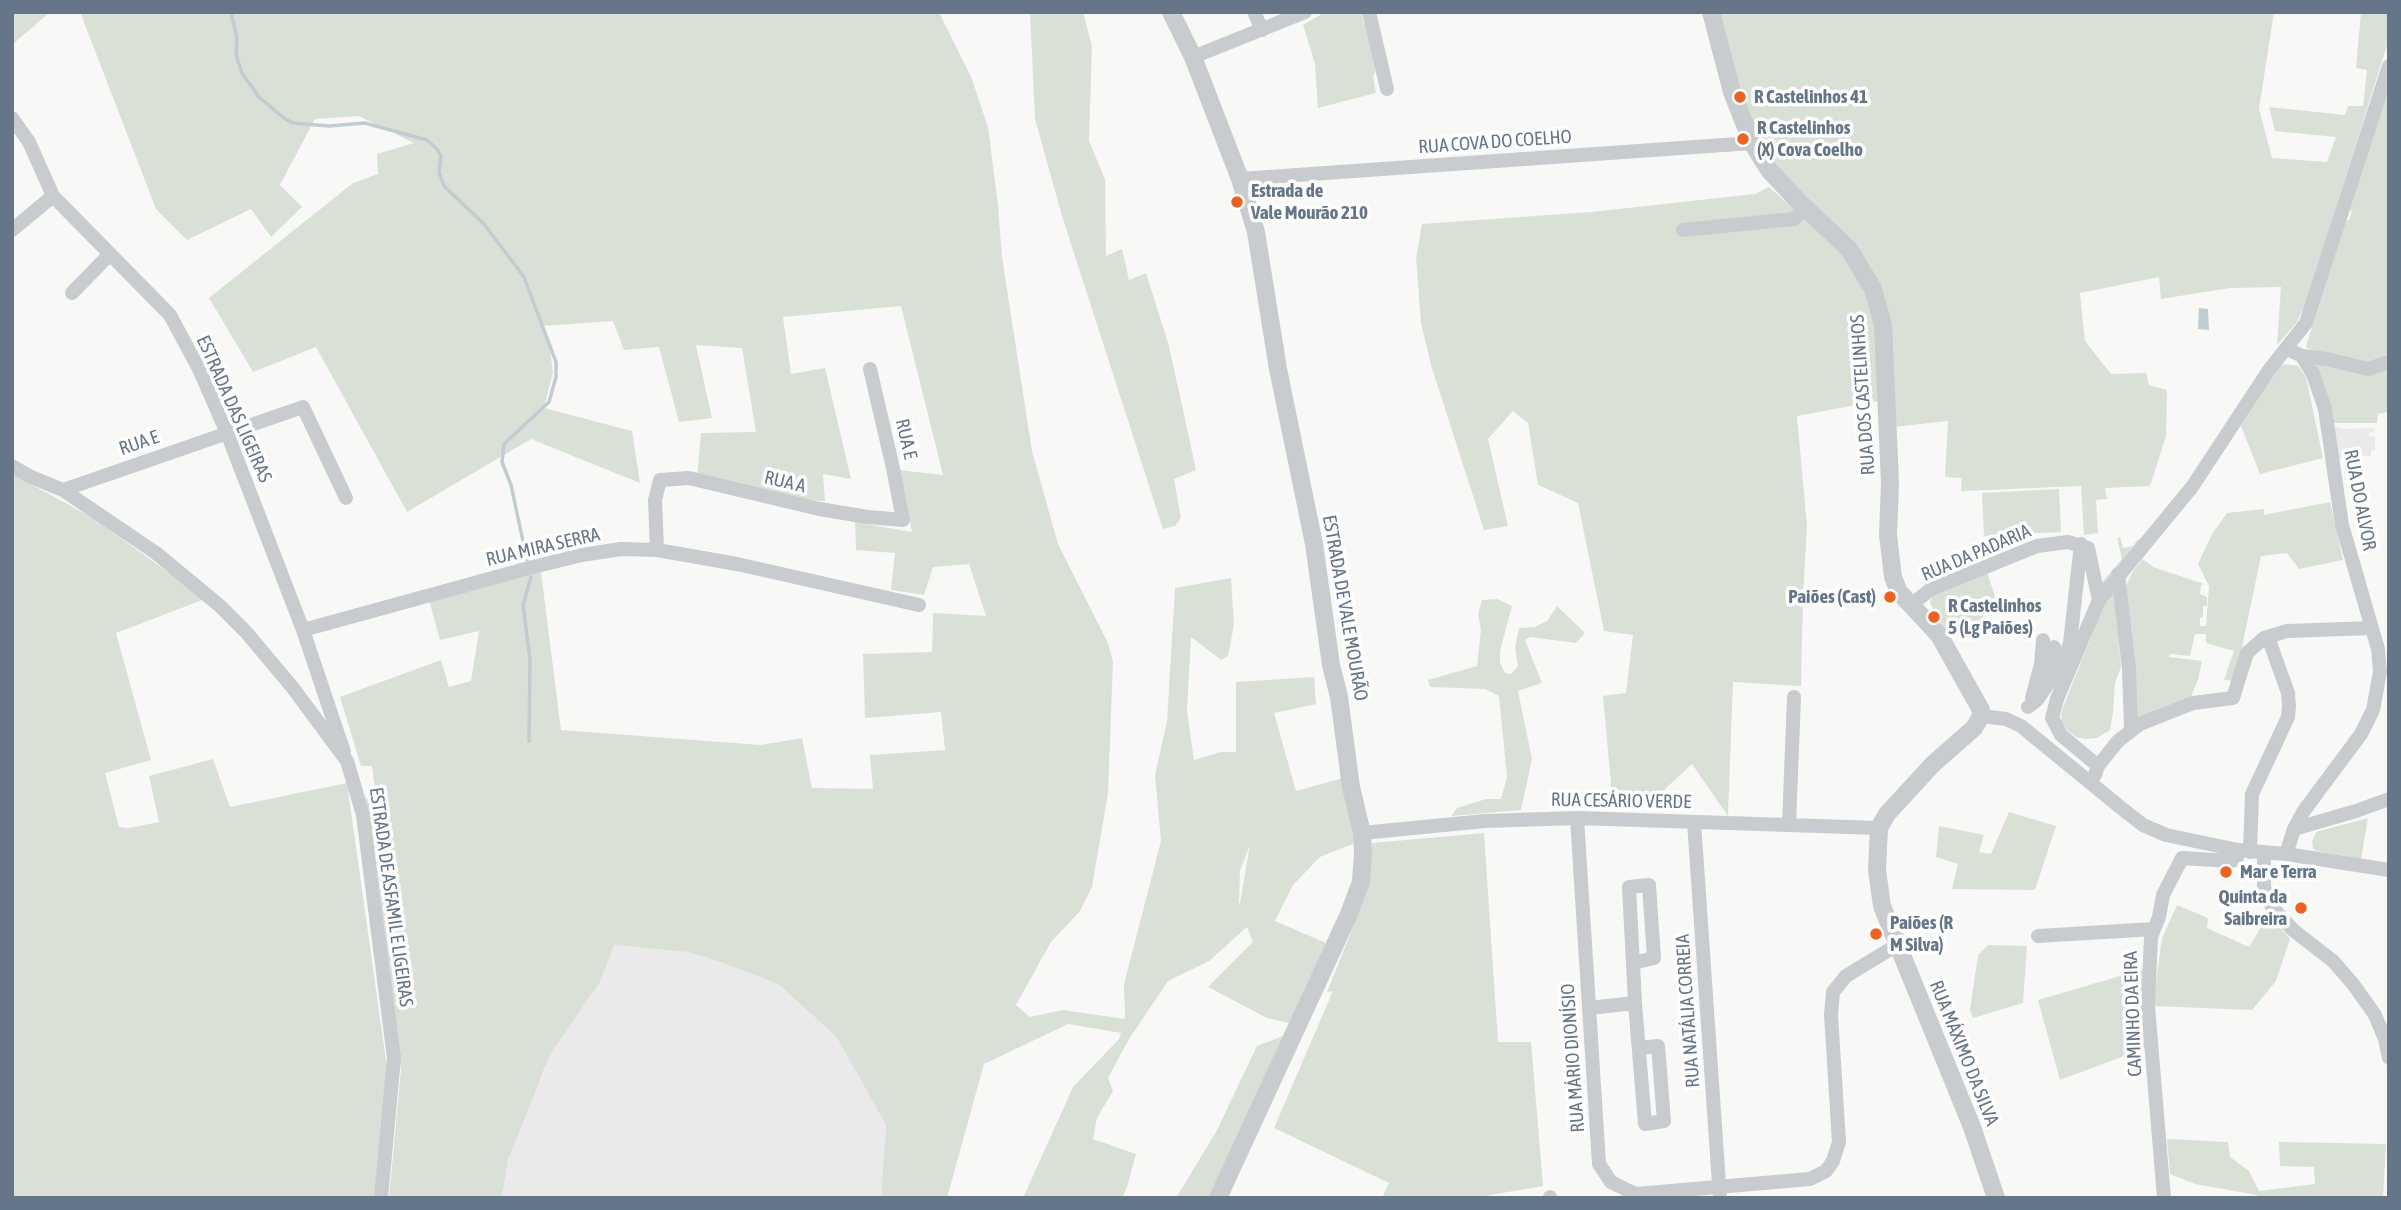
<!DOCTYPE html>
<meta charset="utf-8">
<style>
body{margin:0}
#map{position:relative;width:2401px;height:1210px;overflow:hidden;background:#f8f9f6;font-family:"Asap Condensed",sans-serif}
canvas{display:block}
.frame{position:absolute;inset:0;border:14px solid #657689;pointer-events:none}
</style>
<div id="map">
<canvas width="2401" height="1210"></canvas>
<div class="frame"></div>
</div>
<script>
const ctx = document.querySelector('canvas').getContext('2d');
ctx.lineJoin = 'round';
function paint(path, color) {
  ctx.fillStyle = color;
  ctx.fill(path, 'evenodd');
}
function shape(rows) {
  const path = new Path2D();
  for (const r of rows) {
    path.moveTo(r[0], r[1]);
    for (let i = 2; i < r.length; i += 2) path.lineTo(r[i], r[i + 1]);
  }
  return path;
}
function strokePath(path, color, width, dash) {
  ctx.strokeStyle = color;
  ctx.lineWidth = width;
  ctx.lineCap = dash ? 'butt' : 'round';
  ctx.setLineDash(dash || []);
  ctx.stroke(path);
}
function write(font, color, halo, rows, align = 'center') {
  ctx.font = font + ' "Asap Condensed",sans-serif';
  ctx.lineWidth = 7;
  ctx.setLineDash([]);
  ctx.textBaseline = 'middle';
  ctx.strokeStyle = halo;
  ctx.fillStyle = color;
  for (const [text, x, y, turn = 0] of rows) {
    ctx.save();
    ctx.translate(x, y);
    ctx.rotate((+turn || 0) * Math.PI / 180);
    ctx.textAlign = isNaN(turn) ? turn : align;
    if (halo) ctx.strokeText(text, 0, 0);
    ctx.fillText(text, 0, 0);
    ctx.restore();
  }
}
paint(shape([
 [2333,426,2344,429,2375,428,2374,432,2369,433,2369,436,2375,436,2375,450,2371,451,2371,456,2343,455,2342,459,2336,459],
 [614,945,687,952,712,959,778,984,830,1031,837,1038,886,1125,881,1198,502,1198,508,1160,533,1094,554,1049,600,982]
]), '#e9eae9');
paint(shape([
 [12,12,50,12,12,45],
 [80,12,939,12,972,79,988,127,998,205,1002,257,1032,451,1058,544,1108,643,1113,662,1108,793,1092,887,1080,911,1051,942,1016,1005,1030,1017,1063,1010,1125,1019,1124,984,1161,841,1155,775,1167,721,1175,588,1231,578,1234,625,1228,656,1221,660,1191,637,1187,711,1194,760,1221,752,1236,752,1236,682,1314,677,1316,704,1274,713,1296,791,1343,778,1355,843,1320,857,1293,885,1275,921,1326,943,1289,1023,1267,1018,1208,987,1253,942,1247,927,1209,961,1168,981,1129,1039,1108,1078,1113,1091,1097,1118,1093,1139,1136,1154,1127,1187,1122,1198,1023,1198,1073,1087,1119,1039,1121,1033,1068,1024,984,1064,947,1198,881,1198,886,1125,837,1038,830,1031,778,984,712,959,687,952,614,945,600,982,554,1049,545,1067,508,1160,502,1198,389,1198,401,1069,375,848,366,798,376,797,372,766,361,766,340,697,441,660,449,687,471,681,479,631,440,640,429,600,541,572,561,730,761,745,802,738,812,788,873,789,870,755,945,750,941,712,865,718,863,654,932,652,933,613,986,616,969,564,933,567,924,595,891,590,895,553,856,550,855,522,912,532,899,470,943,475,901,306,783,317,791,374,825,368,851,479,823,474,825,501,797,500,697,477,701,433,756,432,742,348,696,345,712,418,679,422,659,347,624,350,613,321,542,326,550,350,553,372,544,408,632,431,640,483,531,439,407,512,316,347,253,372,209,298,353,183,378,174,377,154,414,143,359,116,315,119,280,185,302,207,271,237,251,209,187,240,156,209],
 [1250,845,1240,903,1239,903,1240,871],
 [1030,12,1083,12,1092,46,1089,141,1105,179,1106,256,1122,249,1129,280,1146,273,1169,346,1196,470,1174,479,1181,518,1175,526,1163,529,1062,216,1035,119],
 [1325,12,1361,12,1377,66,1373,77,1376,93,1318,108,1315,64,1303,25],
 [1717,12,2274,12,2259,109,2272,158,2327,162,2336,137,2275,131,2269,107,2345,115,2348,106,2363,106,2367,70,2356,68,2361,12,2389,12,2389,39,2307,300,2297,322,2277,345,2281,287,2230,288,2161,299,2159,277,2080,293,2085,341,2111,374,2146,373,2149,385,2167,390,2166,436,2150,486,2105,488,2107,499,2096,500,2098,533,2084,535,2081,486,1961,491,1962,478,1945,477,1948,421,1894,427,1883,293,1775,169,1765,153,1741,97],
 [2389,80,2389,357,2368,364,2308,349,2306,346,2346,221,2349,220,2352,212,2350,210],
 [1769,187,1831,242,1847,258,1859,276,1871,305,1876,332,1878,401,1797,416,1807,526,1803,596,1801,686,1733,682,1728,816,1692,764,1649,804,1613,806,1603,696,1626,693,1633,635,1604,631,1578,503,1538,485,1528,423,1513,411,1488,439,1508,526,1484,530,1431,365,1421,323,1416,258,1422,224,1591,212,1755,194],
 [2286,364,2298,366,2306,377,2323,458,2260,474,2241,426,2279,366],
 [2317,365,2389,366,2389,412,2378,414,2377,423,2332,423,2316,366],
 [12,474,93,518,205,599,116,633,151,760,105,773,119,827,129,828,159,822,149,776,213,759,230,807,347,783,387,1068,375,1198,12,1198],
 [2059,489,2061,532,1984,536,1982,493],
 [2330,502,2343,560,2299,569,2287,553,2261,556,2235,681,2224,680,2234,651,2206,643,2206,634,2195,634,2190,656,2170,654,2169,657,2202,661,2198,680,2190,699,2137,720,2124,590,2133,571,2143,559,2153,567,2204,584,2201,585,2200,594,2207,597,2207,606,2203,606,2203,617,2200,618,2200,626,2206,626,2209,586,2198,564,2212,534,2227,513,2264,509,2264,515],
 [2120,537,2123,548,2133,546,2138,539,2140,540,2099,590,2098,587,2122,559,2117,538],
 [1987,572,1998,605,1982,611,1984,621,1945,630,1930,603,1933,593],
 [2114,589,2121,667,2115,683,2113,713,2110,730,2097,738,2086,739,2076,737,2067,730,2061,722,2062,710,2105,602],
 [1497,599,1512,606,1500,651,1500,663,1505,673,1511,674,1518,666,1515,647,1519,628,1535,627,1547,621,1557,606,1585,633,1576,643,1530,637,1525,640,1542,683,1518,691,1532,759,1521,810,1451,816,1457,808,1486,799,1501,799,1507,777,1499,696,1485,689,1430,687,1428,680,1477,666,1481,629,1478,614,1482,600],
 [2009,812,2056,826,2035,890,1952,889,1958,864,1936,857,1939,826,1984,835,1979,852,1991,854],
 [2368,818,2361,859,2316,851,2313,848,2312,842,2316,832],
 [1484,833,1498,1042,1531,1042,1543,1186,1473,1198,1382,1198,1389,1183,1274,1128,1333,991,1327,992,1366,895,1372,843],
 [2177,905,2208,918,2207,928,2249,947,2269,914,2290,939,2276,981,2252,1010,2153,1006,2162,938],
 [1988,945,2027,946,2023,1003,1973,1018,1970,1010,1978,955],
 [2144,969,2146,1048,2060,1080,2038,1000],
 [1283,1036,1210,1198,1176,1198,1216,1132,1257,1046],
 [2167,1139,2228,1142,2230,1157,2249,1171,2259,1191,2315,1184,2314,1167,2280,1166,2279,1142,2386,1144,2383,1198,2257,1198,2257,1195,2195,1184,2170,1174]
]), '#d9e1d6');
paint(shape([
 [2199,308,2208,309,2209,330,2198,329]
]), '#c1ccd1');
strokePath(shape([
 [231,12,237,39,236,55,242,73,259,97,285,119,293,123,329,126,365,123,427,140,437,149,441,156,439,172,444,186,484,224,524,277,556,362,556,377,549,402,504,444,502,462,511,485,527,560],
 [529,741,530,659,523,605,531,577]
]), '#c1ccd1', 3.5);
strokePath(shape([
 [1254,12,1262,30],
 [1369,12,1387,89],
 [1193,57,1305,12],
 [12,118,29,142,53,196,170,315,199,369,227,433,303,630,344,752],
 [1240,179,1752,143],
 [12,230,53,196],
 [1683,230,1794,219,1805,208],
 [72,293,110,254],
 [2302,356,2327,359,2368,369,2389,362],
 [12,466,31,477,63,490,156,553,220,606,246,632,293,688,347,761,363,815,394,1058,381,1198],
 [63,490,303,407,346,498],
 [657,550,655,500,660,480,689,478,819,509,868,517,903,520,893,468,870,369],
 [2118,574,2129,669,2131,729],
 [1911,605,1931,589,2037,546,2068,542,2088,548,2099,600],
 [303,630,529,568,582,555,621,549,657,550,737,564,919,605],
 [2052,674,2054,647],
 [2032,698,2041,664,2043,640],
 [2028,707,2037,700,2063,662,2070,643,2081,544],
 [1981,716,2006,719,2021,726,2120,807,2143,825,2166,835,2238,850,2286,854,2389,870],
 [2098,766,2061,735,2052,718,2057,699,2099,600,2192,487,2269,370,2306,323,2389,66],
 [2095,775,2098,766,2118,741,2140,724,2193,703,2233,698,2247,653,2264,638,2287,631,2372,628],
 [1577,818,1599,1164,1611,1182,1629,1191,1636,1194,1810,1179,1826,1171,1833,1161,1839,1142,1831,1015,1833,992,1846,976,1897,945],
 [1694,822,1720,1198],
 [1789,825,1794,697],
 [2294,829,2356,811,2389,799],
 [1362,833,1485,821,1577,818,1879,828],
 [2250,852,2252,794,2288,717,2289,706,2288,693,2268,637],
 [2264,853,2264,887,2272,907,2293,930,2333,961,2353,984,2375,1015,2385,1039,2389,1058],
 [2286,854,2294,829,2303,812,2361,734,2373,710,2380,672,2378,649,2342,525,2325,409,2313,374,2302,356,2287,349],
 [2038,936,2154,929],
 [1635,1003,1645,1124,1664,1121,1658,1046,1639,1048],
 [1589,1008,1635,1003,1629,887,1649,885,1654,958,1633,963],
 [1550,1197,1550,1198],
 [2164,1198,2148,1006,2151,937,2159,917,2163,895,2182,858,2232,861,2237,858,2238,850]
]), '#c8cccf', 14);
strokePath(shape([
 [1171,12,1193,57,1240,179,1256,232,1278,369,1314,544,1331,665,1339,697,1351,787,1362,833,1363,852,1361,882,1349,914,1218,1198],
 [1711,12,1732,92,1752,143,1769,170,1799,202,1849,249,1873,289,1883,325,1890,483,1888,535,1893,577,1899,592,1939,635,1981,710,1981,716,1974,728,1933,764,1887,814,1879,828,1877,870,1882,906,1972,1127,1996,1198]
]), '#c8cccf', 18);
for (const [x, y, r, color] of [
 [1740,97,7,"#f0601e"],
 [1743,139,7,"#f0601e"],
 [1237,202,7,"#f0601e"],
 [1890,597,7,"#f0601e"],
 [1934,617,7,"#f0601e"],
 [2226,872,7,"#f0601e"],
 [2301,908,7,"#f0601e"],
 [1876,934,7,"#f0601e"]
]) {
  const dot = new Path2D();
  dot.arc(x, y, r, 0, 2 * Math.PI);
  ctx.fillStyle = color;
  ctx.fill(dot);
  strokePath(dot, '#fff', 2.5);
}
write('bold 19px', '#657689', '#fff', [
 ["R Castelinhos 41",1754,97],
 ["R Castelinhos",1757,128],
 ["(X) Cova Coelho",1757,150],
 ["Estrada de",1251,191],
 ["Vale Mourão 210",1251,213],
 ["Paiões (Cast)",1876,597,"right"],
 ["R Castelinhos",1948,606],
 ["5 (Lg Paiões)",1948,628],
 ["Mar e Terra",2240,872],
 ["Quinta da",2287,897,"right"],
 ["Saibreira",2287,919,"right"],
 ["Paiões (R",1890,923],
 ["M Silva)",1890,945]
], 'left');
write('19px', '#657689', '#fff', [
 ["RUA COVA DO COELHO",1495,142,-4],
 ["RUA DOS CASTELINHOS",1863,395,-94],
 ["ESTRADA DAS LIGEIRAS",234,409,66],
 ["RUA E",906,439,77],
 ["RUA E",139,443,-19],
 ["RUA A",785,482,13],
 ["RUA DO ALVOR",2360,500,79],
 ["RUA MIRA SERRA",543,547,-13],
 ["RUA DA PADARIA",1976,553,-23],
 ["ESTRADA DE VALE MOURÃO",1345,608,80],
 ["RUA CESÁRIO VERDE",1621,801,1],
 ["ESTRADA DE ASFAMIL E LIGEIRAS",391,897,82],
 ["RUA NATÁLIA CORREIA",1688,1011,-94],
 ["CAMINHO DA EIRA",2133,1014,-92],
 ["RUA MÁXIMO DA SILVA",1964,1053,68],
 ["RUA MÁRIO DIONÍSIO",1573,1058,-94]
]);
</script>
